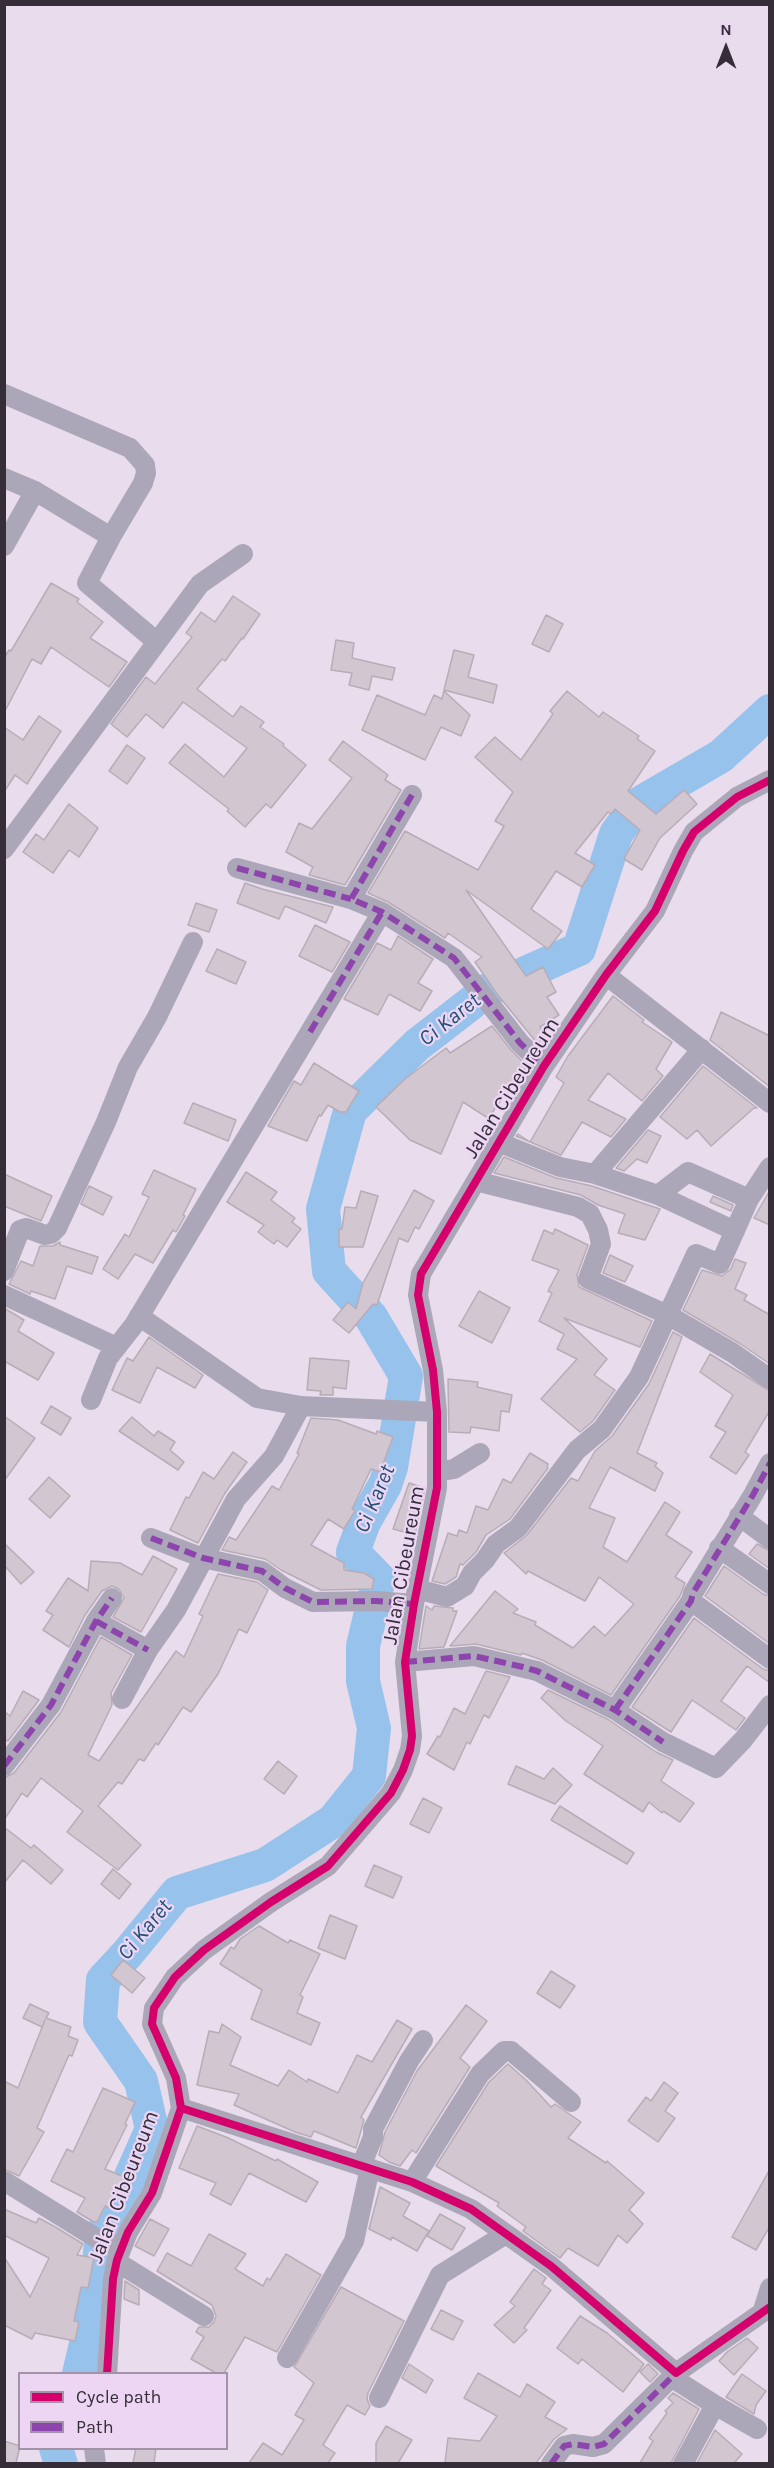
<!DOCTYPE html>
<style>
body{margin:0}
#map{position:relative;width:774px;height:2468px;overflow:hidden;background:#e8dced;font-family:Karla,sans-serif}
canvas{display:block}
.frame{position:absolute;inset:0;border:6px solid #352d38;pointer-events:none}
.legend{position:absolute;left:18px;top:2372px;width:210px;height:78px;box-sizing:border-box;background:#ecd6f3;border:2px solid #a392a8;margin:0;padding:8px 10px;list-style:none;font-size:18px;color:#352d38}
.legend li{display:flex;align-items:center;gap:12px;height:30px}
.legend b{width:30px;border:2px solid #a392a8}
.north{position:absolute;left:696px;top:18px;width:60px;height:60px;-webkit-text-stroke:4px #ecd6f3;paint-order:stroke;rotate:0deg;font-size:16px;font-weight:700;line-height:24px;text-align:center;color:#352d38}
.north::after{content:'';display:block;margin:auto;width:21px;height:27px;background:#352d38;clip-path:polygon(50% 0,100% 100%,50% 72%,0 100%)}
</style>
<div id="map">
<canvas width="774" height="2468"></canvas>
<div class="frame"></div>
<ul class="legend">
<li><b style="height:8px;background:#d6006c"></b>Cycle path</li>
<li><b style="height:8px;background:#8e44ad"></b>Path</li>
</ul>
<div class="north">N</div>
</div>
<script>
const ctx = document.querySelector('canvas').getContext('2d');
ctx.lineJoin = 'round';
function shape(rows) {
  const path = new Path2D();
  for (const r of rows) {
    path.moveTo(r[0], r[1]);
    for (let i = 2; i < r.length; i += 2) path.lineTo(r[i], r[i + 1]);
  }
  return path;
}
function strokePath(path, color, width, dash) {
  ctx.strokeStyle = color;
  ctx.lineWidth = width;
  ctx.lineCap = dash ? 'butt' : 'round';
  ctx.setLineDash(dash || []);
  ctx.stroke(path);
}
function paint(path, color) {
  ctx.fillStyle = color;
  ctx.fill(path, 'evenodd');
}
function write(font, color, halo, rows, align = 'center') {
  ctx.font = font + ' Karla,sans-serif';
  ctx.lineWidth = 4.5;
  ctx.setLineDash([]);
  ctx.textBaseline = 'middle';
  ctx.strokeStyle = halo;
  ctx.fillStyle = color;
  for (const [text, x, y, turn = 0] of rows) {
    ctx.save();
    ctx.translate(x, y);
    ctx.rotate((+turn || 0) * Math.PI / 180);
    ctx.textAlign = isNaN(turn) ? turn : align;
    if (halo) ctx.strokeText(text, 0, 0);
    ctx.fillText(text, 0, 0);
    ctx.restore();
  }
}
strokePath(shape([
 [79,2374,94,2310,102,2234,125,2190,152,2129,141,2081,100,2022,103,1980,127,1954,177,1893,265,1865,333,1821,369,1776,374,1728,363,1681,363,1646,379,1579,353,1552,364,1522,385,1485,391,1467,406,1376,371,1317,329,1271,323,1209,350,1111,417,1045,488,990,579,949,616,834,637,805,721,756,770,711],
 [56,2448,61,2464]
]), '#97c2ec', 34);
const building = shape([
 [51,583,79,599,77,602,103,622,90,638,127,662,109,687,51,647,41,664,32,659,4,713,4,658,9,650,11,651,51,583],
 [233,596,260,614,243,639,242,638,225,661,222,659,197,689,233,717,241,706,264,722,260,727,284,744,283,746,306,765,271,808,266,804,245,827,227,811,229,809,169,763,185,744,224,777,247,748,183,702,163,728,146,714,127,737,111,724,146,677,155,684,192,637,186,633,201,612,215,622,233,596],
 [546,615,563,624,549,652,532,644,546,615],
 [336,640,354,643,352,658,395,668,392,680,372,676,369,690,349,685,352,673,331,670,336,640],
 [454,650,474,655,468,677,497,685,493,703,444,690,454,650],
 [444,691,470,715,461,736,441,727,425,760,362,730,377,695,425,715,434,695,442,699,444,691],
 [567,691,599,717,603,712,639,736,637,739,655,751,628,791,656,814,684,790,697,804,660,838,642,870,624,859,640,830,615,809,611,814,608,812,575,853,595,865,582,887,556,871,531,909,562,931,548,949,466,890,526,976,543,967,556,992,547,997,559,1015,540,1027,546,1038,537,1043,497,994,475,962,482,957,448,933,445,938,388,902,368,893,405,831,478,870,504,826,495,821,513,792,475,757,495,737,521,760,553,714,550,711,567,691],
 [39,716,61,731,27,784,15,775,4,792,4,727,23,740,39,716],
 [343,741,388,775,385,780,401,790,345,885,309,875,313,867,286,852,299,823,312,829,352,778,329,760,343,741],
 [127,745,145,758,127,784,109,771,127,745],
 [69,804,98,828,79,857,69,850,53,873,23,852,36,834,44,840,69,804],
 [245,883,262,889,333,907,326,923,285,906,279,919,237,903,245,883],
 [196,903,217,910,209,932,188,925,196,903],
 [315,925,350,942,332,972,299,956,315,925],
 [398,936,433,959,418,983,432,991,420,1011,389,994,378,1015,344,999,377,943,391,950,398,936],
 [217,949,246,962,236,984,206,971,217,949],
 [613,996,644,1020,642,1022,672,1042,656,1069,663,1076,642,1101,608,1073,588,1100,626,1119,611,1137,582,1122,561,1155,516,1136,518,1134,530,1142,564,1083,556,1077,568,1056,613,996],
 [721,1012,770,1036,770,1087,710,1040,721,1012],
 [492,1026,511,1050,527,1066,488,1118,463,1102,441,1154,410,1140,376,1107,405,1079,446,1048,450,1053,492,1026],
 [314,1063,359,1091,346,1112,340,1112,328,1105,321,1116,319,1115,307,1141,268,1126,294,1081,301,1085,314,1063],
 [703,1066,757,1108,754,1108,711,1146,697,1130,687,1139,660,1117,703,1066],
 [193,1103,236,1120,228,1141,184,1123,193,1103],
 [648,1130,661,1136,647,1163,637,1159,624,1171,616,1168,648,1130],
 [504,1157,556,1178,592,1186,660,1209,645,1240,618,1233,625,1214,598,1205,581,1195,494,1173,504,1157],
 [154,1170,196,1189,183,1215,185,1216,176,1232,173,1230,153,1263,135,1254,118,1279,103,1269,125,1234,129,1237,149,1197,142,1194,154,1170],
 [246,1172,277,1192,271,1200,295,1218,292,1222,301,1229,287,1247,277,1240,274,1244,258,1232,264,1225,227,1202,246,1172],
 [4,1174,52,1196,41,1221,4,1206,4,1174],
 [89,1186,112,1197,103,1215,81,1204,89,1186],
 [414,1190,434,1201,419,1229,415,1227,408,1242,399,1238,377,1305,373,1304,349,1333,333,1320,348,1302,356,1309,363,1283,414,1190],
 [770,1190,770,1225,754,1218,770,1190],
 [361,1191,378,1196,363,1247,339,1247,339,1229,342,1229,345,1207,356,1208,361,1191],
 [713,1196,733,1205,731,1211,710,1202,713,1196],
 [555,1229,588,1245,577,1275,579,1287,652,1321,640,1347,564,1318,607,1359,594,1375,615,1390,593,1421,580,1432,541,1399,577,1359,557,1349,564,1334,539,1321,552,1293,548,1291,559,1270,532,1260,544,1230,553,1234,555,1229],
 [60,1242,60,1245,98,1257,92,1274,67,1266,55,1299,31,1291,30,1294,9,1284,21,1261,33,1266,40,1246,53,1246,60,1242],
 [610,1255,633,1266,625,1282,603,1273,610,1255],
 [735,1259,746,1263,735,1289,747,1295,744,1300,770,1315,770,1364,739,1343,683,1310,702,1270,722,1276,731,1269,735,1259],
 [479,1291,510,1308,492,1343,459,1326,479,1291],
 [4,1308,24,1320,18,1331,54,1353,38,1380,4,1361,4,1308],
 [673,1332,682,1337,637,1453,657,1463,655,1466,663,1473,655,1491,610,1467,589,1508,615,1518,603,1547,627,1562,665,1502,680,1512,666,1535,692,1552,675,1577,685,1583,680,1596,611,1695,542,1660,522,1653,521,1655,476,1644,450,1646,495,1591,518,1609,513,1613,536,1622,535,1625,573,1648,594,1626,605,1636,634,1604,599,1577,585,1601,528,1571,526,1574,504,1553,527,1535,571,1478,578,1481,595,1451,612,1436,649,1384,673,1332],
 [149,1337,203,1375,195,1388,157,1367,140,1403,112,1390,127,1358,133,1361,149,1337],
 [710,1354,770,1391,770,1410,745,1452,749,1455,736,1474,710,1457,726,1432,715,1426,733,1395,700,1372,710,1354],
 [310,1358,349,1361,346,1389,333,1387,333,1395,320,1395,321,1391,307,1390,310,1358],
 [448,1379,478,1382,477,1387,512,1395,509,1412,501,1411,499,1431,471,1427,470,1433,449,1432,448,1379],
 [51,1406,71,1418,61,1435,41,1423,51,1406],
 [4,1416,35,1438,4,1481,4,1416],
 [132,1417,154,1436,158,1431,175,1442,170,1450,184,1462,178,1470,119,1431,132,1417],
 [311,1418,338,1420,376,1434,377,1431,393,1437,380,1472,371,1469,352,1509,355,1511,344,1529,328,1519,311,1545,344,1563,344,1570,364,1573,374,1579,372,1589,321,1590,281,1570,265,1559,222,1550,229,1537,236,1540,272,1486,279,1490,299,1454,297,1453,311,1418],
 [233,1452,247,1462,225,1493,198,1543,170,1530,186,1497,189,1498,203,1472,214,1479,233,1452],
 [530,1453,548,1464,547,1467,548,1468,510,1519,486,1535,476,1552,463,1565,460,1564,456,1577,445,1584,432,1581,448,1533,457,1536,459,1530,467,1533,476,1506,488,1510,503,1479,511,1483,530,1453],
 [49,1477,70,1496,50,1518,29,1499,49,1477],
 [409,1483,425,1488,415,1535,393,1529,409,1483],
 [4,1543,34,1572,21,1584,4,1565,4,1543],
 [757,1544,770,1551,770,1569,749,1554,757,1544],
 [153,1556,177,1569,141,1632,113,1617,124,1598,119,1589,112,1586,102,1591,85,1615,69,1647,43,1630,53,1615,46,1611,68,1578,88,1591,91,1561,120,1563,142,1575,153,1556],
 [724,1566,763,1594,770,1596,770,1644,705,1596,724,1566],
 [218,1574,257,1582,268,1590,247,1633,239,1629,218,1674,191,1712,183,1707,158,1745,156,1743,144,1761,139,1759,122,1784,118,1782,98,1806,141,1845,118,1870,67,1832,83,1811,41,1778,27,1797,22,1793,4,1820,4,1778,14,1773,61,1712,101,1637,132,1655,111,1693,112,1705,88,1755,99,1761,176,1651,184,1657,203,1616,199,1614,218,1574],
 [426,1606,432,1610,434,1606,453,1608,453,1611,457,1611,444,1647,419,1649,426,1606],
 [694,1618,763,1669,770,1671,770,1683,747,1666,721,1701,745,1718,736,1730,692,1700,671,1732,632,1707,694,1618],
 [486,1671,510,1677,489,1718,484,1715,470,1744,467,1742,454,1770,427,1754,438,1736,440,1737,454,1708,465,1714,486,1671],
 [548,1690,609,1720,656,1752,673,1760,661,1781,694,1803,680,1822,663,1811,662,1813,649,1802,643,1812,584,1774,603,1746,566,1721,541,1698,548,1690],
 [23,1691,39,1700,8,1741,4,1739,4,1711,10,1716,23,1691],
 [278,1761,297,1776,284,1794,264,1779,278,1761],
 [516,1766,544,1779,553,1768,572,1785,555,1804,508,1784,516,1766],
 [423,1798,442,1808,429,1833,410,1824,423,1798],
 [560,1806,634,1853,627,1864,551,1820,560,1806],
 [4,1827,31,1848,34,1845,63,1870,51,1884,23,1860,4,1883,4,1827],
 [374,1865,402,1877,393,1898,365,1886,374,1865],
 [113,1869,131,1884,119,1899,101,1884,113,1869],
 [330,1915,357,1926,345,1959,318,1948,330,1915],
 [259,1926,288,1943,290,1940,320,1954,300,1995,303,1997,297,2013,320,2023,311,2045,251,2019,262,1990,220,1964,231,1947,234,1949,240,1939,259,1926],
 [123,1960,145,1978,132,1993,111,1975,123,1960],
 [551,1971,575,1986,560,2008,537,1993,551,1971],
 [30,2004,49,2013,46,2018,71,2027,68,2036,78,2040,72,2056,69,2055,37,2128,44,2132,19,2176,4,2169,4,2081,18,2088,45,2020,42,2027,23,2018,30,2004],
 [466,2005,487,2021,460,2058,470,2067,416,2153,412,2150,400,2166,389,2162,379,2155,385,2132,417,2071,466,2005],
 [397,2020,412,2029,361,2117,364,2120,356,2148,314,2131,311,2137,295,2132,234,2105,239,2094,197,2085,209,2031,219,2033,222,2024,241,2037,230,2065,278,2086,289,2070,307,2082,308,2079,338,2093,357,2055,372,2062,397,2020],
 [508,2064,527,2081,551,2107,555,2104,581,2122,568,2138,606,2163,607,2161,644,2193,629,2210,643,2224,627,2243,618,2235,598,2266,568,2248,560,2258,523,2231,526,2227,497,2206,499,2203,436,2166,489,2082,508,2064],
 [664,2082,678,2093,665,2111,675,2118,658,2142,628,2121,646,2097,651,2101,664,2082],
 [103,2088,135,2102,125,2124,127,2125,105,2169,124,2177,110,2208,105,2206,97,2222,94,2222,77,2212,85,2198,51,2181,67,2149,73,2152,103,2088],
 [197,2126,226,2137,276,2161,277,2159,318,2182,306,2202,249,2173,231,2205,210,2194,216,2183,179,2168,197,2126],
 [770,2169,770,2226,756,2250,732,2237,770,2169],
 [380,2187,410,2203,403,2216,429,2231,417,2251,392,2237,391,2240,369,2229,380,2187],
 [4,2209,36,2223,39,2218,57,2228,83,2244,77,2255,94,2258,88,2288,81,2287,74,2321,79,2322,75,2341,35,2333,32,2339,4,2325,4,2257,30,2297,49,2258,4,2235,4,2209],
 [440,2214,465,2228,452,2250,427,2236,440,2214],
 [150,2219,169,2229,154,2256,135,2246,150,2219],
 [209,2234,246,2254,235,2269,263,2286,267,2278,270,2280,286,2254,321,2275,277,2352,245,2337,224,2373,216,2373,191,2359,204,2337,196,2332,199,2327,209,2327,214,2322,216,2316,212,2305,157,2271,167,2253,191,2266,209,2234],
 [534,2269,546,2278,542,2284,551,2290,524,2328,527,2330,514,2343,494,2325,515,2306,510,2302,534,2269],
 [125,2281,139,2290,139,2305,124,2299,125,2281],
 [341,2287,404,2321,368,2393,367,2399,370,2406,365,2415,347,2405,323,2445,335,2453,328,2463,249,2463,263,2443,282,2455,304,2420,295,2415,314,2383,294,2367,341,2287],
 [441,2310,463,2321,453,2340,431,2329,441,2310],
 [580,2316,607,2333,644,2364,623,2392,582,2359,578,2364,557,2348,580,2316],
 [747,2338,758,2348,734,2375,719,2361,727,2352,747,2338],
 [409,2364,433,2380,426,2393,402,2378,409,2364],
 [648,2364,658,2374,650,2382,640,2372,648,2364],
 [478,2373,520,2397,527,2384,555,2402,545,2417,567,2429,554,2439,536,2463,445,2463,448,2438,480,2441,497,2416,464,2398,478,2373],
 [742,2374,766,2391,756,2405,754,2414,726,2397,742,2374],
 [673,2393,699,2409,671,2463,640,2463,653,2441,649,2438,667,2413,665,2411,673,2403,668,2398,673,2393],
 [386,2426,412,2440,398,2463,376,2463,376,2443,386,2426],
 [715,2430,742,2454,734,2463,697,2463,715,2430],
 [4,2441,20,2446,16,2463,4,2463,4,2441],
 [136,2448,156,2448,154,2463,133,2463,136,2448]
]);
paint(building, '#d2c6d1');
strokePath(building, '#b8acb6', 1.5);
strokePath(shape([
 [4,394,130,448,145,465,146,473,143,483,111,537,35,491,4,478],
 [111,537,87,583,157,642],
 [4,546,35,491],
 [412,795,351,899,382,912,454,958,520,1043,544,1066],
 [4,849,200,584,243,554],
 [237,868,351,899],
 [606,975,770,1103],
 [498,1142,560,1167,595,1174,702,1049],
 [595,1174,658,1195,688,1172,749,1199],
 [476,1181,578,1207,590,1214,598,1230,601,1244,588,1279,668,1315,733,1353,770,1379],
 [658,1195,735,1231],
 [4,1271,20,1230,26,1228,45,1235,51,1234,57,1228,106,1122,128,1067,157,1017,193,942],
 [4,1295,117,1347],
 [139,1316,257,1398,301,1406,437,1412],
 [91,1400,108,1358,134,1325,382,912],
 [437,1472,454,1469,480,1453],
 [739,1516,770,1539],
 [151,1538,203,1558,262,1571,285,1588,313,1602,376,1601,414,1604],
 [719,1548,770,1584],
 [417,1589,447,1597,465,1586,472,1573,485,1560,496,1544,518,1528,577,1450,602,1429,639,1377,696,1254,720,1264,749,1199,770,1167],
 [691,1601,770,1659],
 [96,1621,148,1650],
 [405,1662,474,1656,537,1671,615,1710,663,1742,716,1768,743,1740,770,1705],
 [122,1699,148,1650,176,1610,236,1499,274,1456,301,1406],
 [615,1710,691,1601,693,1593,753,1495,770,1463],
 [4,1766,51,1705,96,1621,112,1598],
 [181,2108,412,2182,471,2209,551,2266,676,2373,770,2307],
 [361,2166,373,2137,373,2129,409,2061,423,2040],
 [4,2181,101,2241,122,2246],
 [412,2182,480,2074,504,2051,511,2051,571,2102],
 [117,2262,204,2316],
 [763,2310,770,2288],
 [287,2358,354,2241,370,2168],
 [107,2374,113,2279,117,2260,128,2232,152,2193,181,2108,176,2078,152,2024,154,2008,175,1977,204,1950,271,1902,328,1866,391,1793,403,1770,410,1750,412,1736,405,1662,414,1604,437,1488,437,1412,433,1370,418,1295,421,1274,544,1066,606,975,655,911,683,851,694,832,737,797,770,780],
 [671,2377,715,2405,683,2464],
 [379,2398,440,2275,506,2234],
 [715,2405,757,2429],
 [94,2448,96,2464],
 [551,2464,564,2446,573,2444,593,2447,604,2444,676,2373]
]), '#aca7b8', 20);
strokePath(shape([
 [412,795,351,899,382,912,454,958,520,1043,544,1066],
 [237,868,351,899],
 [310,1032,382,912],
 [151,1538,203,1558,262,1571,285,1588,313,1602,376,1601,414,1604],
 [96,1621,148,1650],
 [405,1662,474,1656,523,1667,537,1671,615,1710,663,1742],
 [615,1710,691,1601,693,1593,753,1495,770,1463],
 [4,1766,51,1705,96,1621,112,1598],
 [551,2464,564,2446,573,2444,593,2447,604,2444,676,2373]
]), '#8e44ad', 6, [12, 6]);
strokePath(shape([
 [181,2108,412,2182,471,2209,551,2266,676,2373,770,2307],
 [107,2374,113,2279,117,2260,128,2232,152,2193,181,2108,176,2078,152,2024,154,2008,175,1977,204,1950,271,1902,328,1866,391,1793,403,1770,410,1750,412,1736,405,1662,414,1604,437,1488,437,1412,433,1370,418,1295,421,1274,544,1066,606,975,655,911,683,851,694,832,737,797,770,780]
]), '#d6006c', 8);
write('21px', '#352d38', '#ecd6f3', [
 ["Jalan Cibeureum",512,1088,-58],
 ["Jalan Cibeureum",404,1565,-80],
 ["Jalan Cibeureum",124,2187,-69]
]);
write('italic 22px', '#215275', '#ecd6f3', [
 ["Ci Karet",450,1020,-38],
 ["Ci Karet",375,1499,-67],
 ["Ci Karet",145,1930,-50]
]);
</script>
